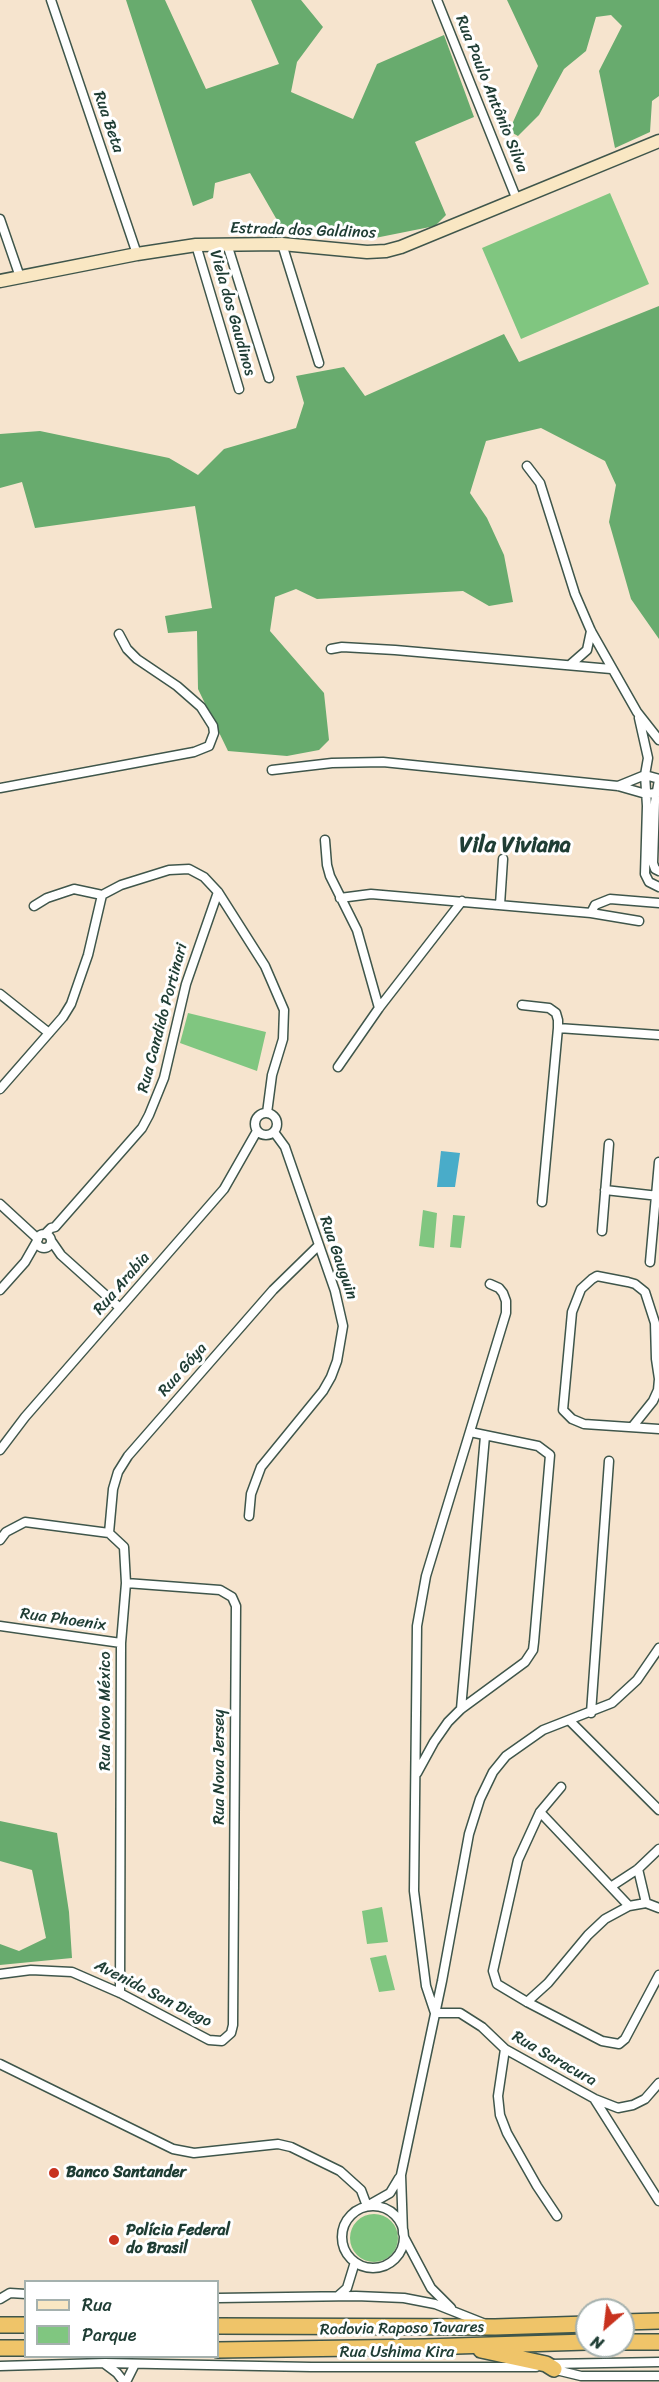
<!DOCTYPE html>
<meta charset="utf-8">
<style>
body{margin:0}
#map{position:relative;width:659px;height:2382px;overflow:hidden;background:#f6e4ce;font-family:Sriracha,sans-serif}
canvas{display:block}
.legend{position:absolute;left:24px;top:2280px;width:195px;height:78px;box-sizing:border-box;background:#fff;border:2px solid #a5b1ae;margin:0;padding:8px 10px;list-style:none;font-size:18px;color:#1f3d34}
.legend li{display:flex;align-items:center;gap:12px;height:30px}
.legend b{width:30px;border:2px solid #a5b1ae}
.north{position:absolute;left:575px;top:2298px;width:60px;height:60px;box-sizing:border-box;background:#fff;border:2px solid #a5b1ae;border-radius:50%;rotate:208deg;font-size:16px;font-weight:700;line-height:24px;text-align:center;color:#1f3d34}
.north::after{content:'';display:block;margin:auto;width:21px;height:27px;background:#c8321e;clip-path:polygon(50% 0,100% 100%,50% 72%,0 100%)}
</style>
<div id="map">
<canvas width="659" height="2382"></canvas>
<ul class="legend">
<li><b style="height:8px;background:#f9e7c3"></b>Rua</li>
<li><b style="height:16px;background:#80c680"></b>Parque</li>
</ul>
<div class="north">N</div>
</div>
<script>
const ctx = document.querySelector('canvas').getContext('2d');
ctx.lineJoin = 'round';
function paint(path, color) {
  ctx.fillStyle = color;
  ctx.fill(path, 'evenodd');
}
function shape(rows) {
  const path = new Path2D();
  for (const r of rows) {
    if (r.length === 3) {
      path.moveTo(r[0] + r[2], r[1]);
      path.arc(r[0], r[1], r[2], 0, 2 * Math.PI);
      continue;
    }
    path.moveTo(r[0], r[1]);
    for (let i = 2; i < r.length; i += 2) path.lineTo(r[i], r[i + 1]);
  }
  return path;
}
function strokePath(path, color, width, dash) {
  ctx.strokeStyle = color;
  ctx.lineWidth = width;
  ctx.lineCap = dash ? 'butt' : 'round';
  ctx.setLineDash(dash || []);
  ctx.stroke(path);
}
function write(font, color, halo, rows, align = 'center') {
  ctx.font = font + ' Sriracha,sans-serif';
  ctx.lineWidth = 6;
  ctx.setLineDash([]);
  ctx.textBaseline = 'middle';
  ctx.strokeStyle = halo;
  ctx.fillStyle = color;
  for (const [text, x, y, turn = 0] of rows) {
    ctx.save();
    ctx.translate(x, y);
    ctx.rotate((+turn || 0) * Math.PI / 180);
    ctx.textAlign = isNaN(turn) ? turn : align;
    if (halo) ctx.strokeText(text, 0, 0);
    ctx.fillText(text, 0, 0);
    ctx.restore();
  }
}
paint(shape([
 [610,193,649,284,521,339,482,248],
 [188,1013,266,1032,257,1071,180,1043],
 [423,1210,437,1213,434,1248,419,1246],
 [453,1215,465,1216,461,1248,450,1247],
 [382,1907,388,1942,367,1944,362,1911],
 [386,1955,395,1990,379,1992,370,1958],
 [374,2238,24]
]), '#80c680');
paint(shape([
 [126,0,165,0,206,89,279,64,251,0,301,0,323,27,297,62,291,92,353,119,377,64,444,35,474,117,415,142,446,215,435,226,370,239,321,227,308,234,281,227,250,173,215,183,213,198,193,206],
 [507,0,659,0,659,96,652,101,650,132,615,148,599,71,622,26,611,15,596,17,586,51,564,69,539,115,518,136,509,131,538,66],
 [659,306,659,639,631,599,609,522,616,485,605,461,541,428,486,441,470,493,487,518,504,555,513,602,489,606,463,591,317,599,296,589,275,597,270,631,324,693,329,740,319,750,287,756,228,751,198,689,197,631,168,633,165,616,212,608,195,506,35,528,22,482,0,488,0,434,40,431,169,458,198,475,224,449,296,428,304,403,296,376,344,367,365,396,504,334,519,362],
 [0,1821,57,1833,69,1912,72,1958,0,1965,0,1944,19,1951,46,1938,32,1870,0,1861]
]), '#68ab6e');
paint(shape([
 [441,1151,460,1153,455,1187,437,1187]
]), '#49acc9');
const street = shape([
 [51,0,137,254],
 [437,0,517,200],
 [0,219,20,277],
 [227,244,269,378],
 [282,244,319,363],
 [196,245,239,389],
 [527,466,540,483,575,594,591,631,637,712,659,740],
 [331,649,342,647,395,650,611,669],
 [571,664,587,650,591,631],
 [639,718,648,758,645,775,647,806,645,874,649,882,659,887],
 [272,770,332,763,383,762,618,786,646,794,656,793],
 [659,780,655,802,653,863,655,869,659,871],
 [618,786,645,775,659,779],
 [0,788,194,752,209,746,214,733,213,726,201,707,177,686,137,659,127,649,119,634],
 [325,840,327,865,330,876,357,930,379,1008],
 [340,898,371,894,591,913,639,921],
 [500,905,503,859],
 [34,906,47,898,74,889,102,895,121,885,169,870,189,869,204,877,218,892,265,966,284,1010,283,1039,272,1075,267,1113],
 [591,913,595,905,610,899,659,903],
 [0,994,49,1033],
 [522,1005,549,1008,556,1013,558,1020,558,1028],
 [338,1067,379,1008,462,901],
 [0,1089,63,1017,71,1004,88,955,102,895],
 [266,1124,11],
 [605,1190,659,1196],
 [542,1202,558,1028,659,1035],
 [0,1204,38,1239],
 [602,1231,609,1144],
 [44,1241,7],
 [45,1234,51,1228,55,1227,142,1128,149,1115,164,1078,186,984,218,892],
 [52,1242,61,1255,120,1308],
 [650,1262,659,1162],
 [490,1284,499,1288,503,1293,506,1301,506,1313,426,1576,417,1626,414,1891,426,1986,435,2013,460,2013,482,2027,505,2049,595,2099,618,2108,633,2105,645,2099,659,2083],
 [0,1290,25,1262,37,1241],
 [659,1379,656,1359,655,1323,645,1292,635,1284,628,1282,597,1276,592,1279,581,1289,572,1312,563,1410,572,1419,584,1424,659,1429],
 [633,1426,653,1401,658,1390,659,1379],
 [0,1450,25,1417,224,1189,257,1131],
 [249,1516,251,1494,261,1467,323,1391,331,1377,337,1361,343,1326,335,1291,285,1147,274,1132],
 [109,1533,113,1489,118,1472,128,1456,273,1290,318,1246],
 [0,1540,6,1532,25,1522,109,1533,124,1547,126,1583,121,1643,120,1993],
 [0,1626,121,1643],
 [461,1709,485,1436],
 [591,1713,609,1461],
 [569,1720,659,1810],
 [417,1773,434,1742,448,1722,461,1709,525,1662,533,1650,534,1642,550,1455,538,1446,470,1432],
 [561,1787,540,1812,518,1860,493,1971,497,1984,527,2002,602,2041,619,2044,625,2039,659,1975],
 [540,1812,629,1906],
 [638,1869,646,1903],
 [612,1886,638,1869,659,1849],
 [0,1974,31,1970,72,1972,120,1993,209,2040,222,2041,231,2033,233,2025,236,1606,232,1597,220,1590,126,1583],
 [527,2002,548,1983,588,1935,605,1919,629,1906,646,1903,659,1908],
 [505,2049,498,2096,500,2115,507,2133,537,2186,557,2216],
 [0,2064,173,2149,194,2153,278,2144,291,2147,340,2171,361,2190,367,2206,390,2193,399,2178],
 [595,2100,659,2201],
 [373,2237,31],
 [403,2233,401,2175,442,1981,469,1834,480,1799,493,1772,506,1756,543,1730,612,1703,637,1680,659,1648],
 [404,2237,431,2288,451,2308],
 [338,2296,347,2288,355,2262],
 [218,2298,356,2296,404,2298,435,2304,483,2323],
 [0,2299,10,2293,26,2294],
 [105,2364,117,2373,124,2382],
 [550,2364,659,2362],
 [0,2366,105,2363,311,2367,536,2367],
 [552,2369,581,2376,659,2376],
 [126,2382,135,2364]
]);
const secondary = shape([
 [0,281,137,254,196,245,282,244,367,252,386,251,401,247,659,141]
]);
const highway = shape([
 [623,2322,659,2321],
 [0,2325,26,2325],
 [218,2326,495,2327,587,2324],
 [623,2342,659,2342],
 [0,2348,26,2348],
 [218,2350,424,2347,587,2342],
 [481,2350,546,2364,554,2369]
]);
strokePath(street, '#3f564b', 11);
strokePath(secondary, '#3f564b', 15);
strokePath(highway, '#3f564b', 18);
strokePath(street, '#fff', 8);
strokePath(secondary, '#f9e7c3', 12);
strokePath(highway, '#efc469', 15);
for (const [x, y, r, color] of [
 [54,2173,6,"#c8321e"],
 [114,2240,6,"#c8321e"]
]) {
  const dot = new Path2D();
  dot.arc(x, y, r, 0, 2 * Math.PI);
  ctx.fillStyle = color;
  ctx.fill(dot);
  strokePath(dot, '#fff', 2);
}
write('16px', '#1f3d34', '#fff', [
 ["Rua Paulo Antônio Silva",491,94,68],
 ["Rua Beta",108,122,71],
 ["Estrada dos Galdinos",303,231,2],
 ["Viela dos Gaudinos",232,313,74],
 ["Rua Candido Portinari",163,1018,-75],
 ["Rua Gauguin",338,1258,71],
 ["Rua Arabia",122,1284,-49],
 ["Rua Góya",183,1370,-49],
 ["Rua Phoenix",63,1620,8],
 ["Rua Novo México",106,1711,-90],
 ["Rua Nova Jersey",220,1767,-90],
 ["Avenida San Diego",153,1994,27],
 ["Rua Saracura",554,2059,30],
 ["Rodovia Raposo Tavares",402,2329,-1],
 ["Rua Ushima Kira",397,2353]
]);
write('bold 16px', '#1f3d34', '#fff', [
 ["Banco Santander",66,2173],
 ["Polícia Federal",126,2231],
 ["do Brasil",126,2249]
], 'left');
write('bold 22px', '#1f3d34', '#fff', [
 ["Vila Viviana",515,846]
]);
</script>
